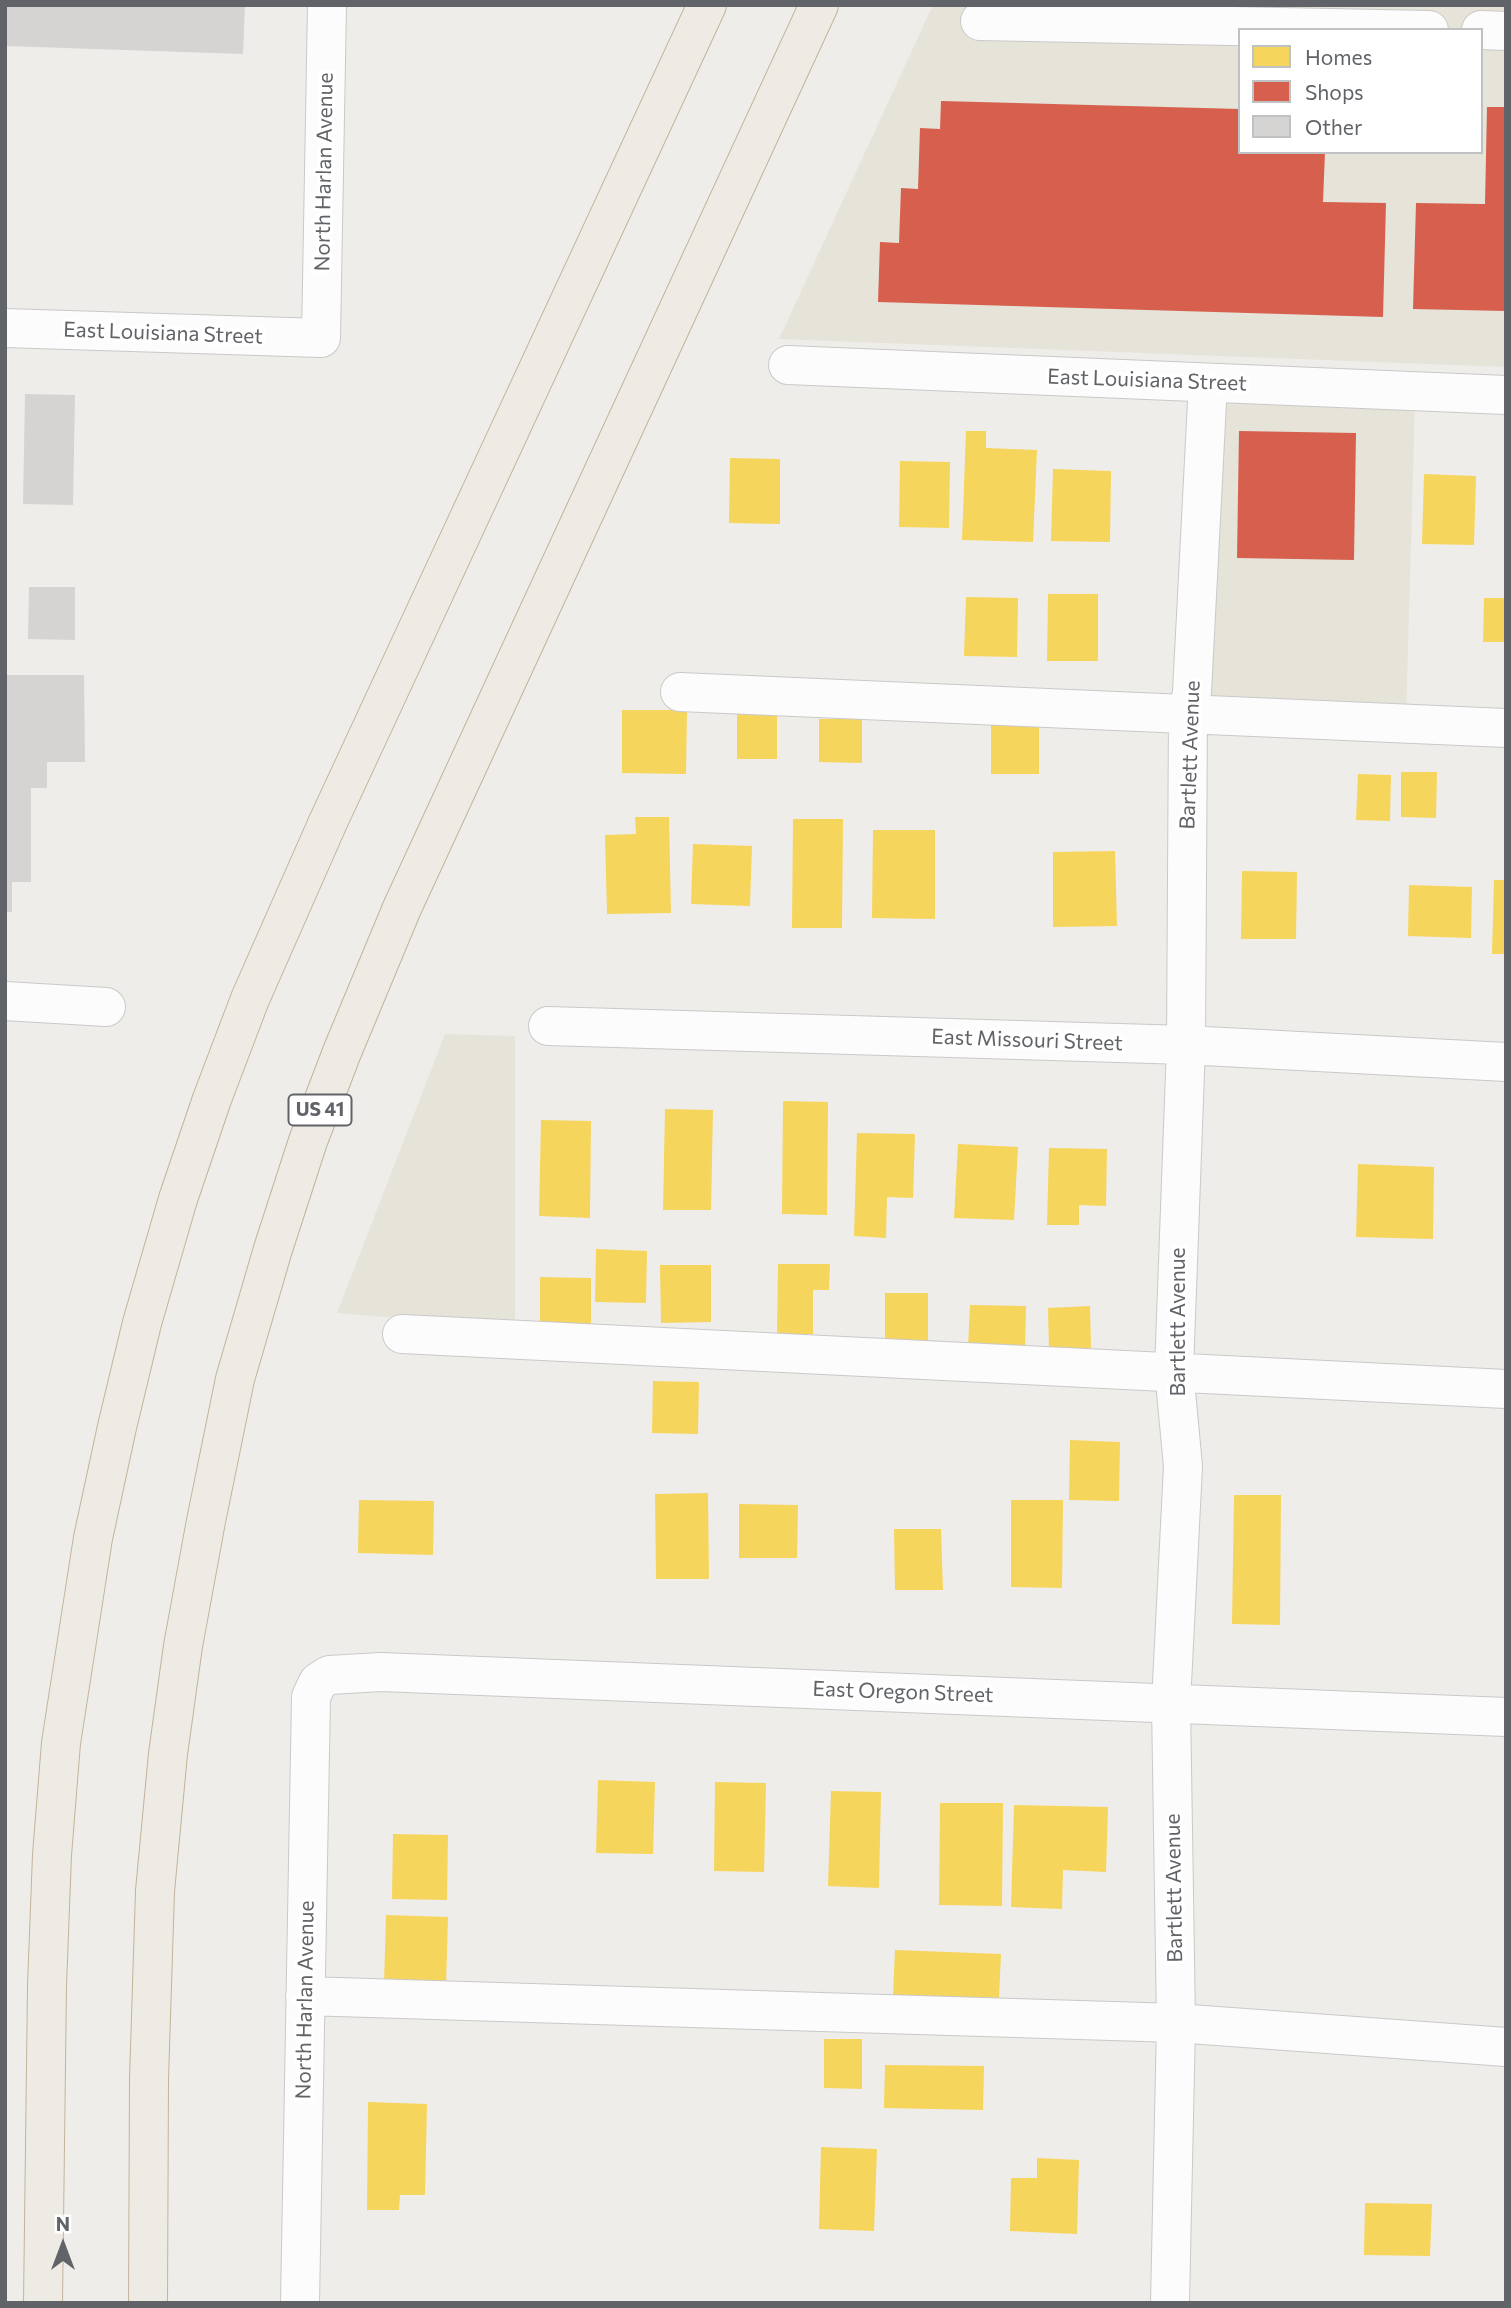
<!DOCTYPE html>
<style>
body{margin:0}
#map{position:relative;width:1511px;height:2308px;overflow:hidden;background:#efedea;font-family:Commissioner,sans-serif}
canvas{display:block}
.frame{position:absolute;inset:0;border:7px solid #606367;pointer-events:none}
.legend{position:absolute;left:1238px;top:28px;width:245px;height:126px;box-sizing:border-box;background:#fff;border:2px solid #bfc1c2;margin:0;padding:9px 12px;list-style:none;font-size:21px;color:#606367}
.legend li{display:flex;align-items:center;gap:14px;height:35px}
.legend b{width:35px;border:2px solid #bfc1c2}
.north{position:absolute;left:28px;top:2210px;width:70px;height:70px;-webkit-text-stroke:5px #fff;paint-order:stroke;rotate:0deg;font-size:19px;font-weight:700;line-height:28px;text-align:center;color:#606367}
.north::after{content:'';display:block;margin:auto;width:24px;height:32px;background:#606367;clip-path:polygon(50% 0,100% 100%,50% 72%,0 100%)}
</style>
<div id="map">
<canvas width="1511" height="2308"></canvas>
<div class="frame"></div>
<ul class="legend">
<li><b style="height:19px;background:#f6d55c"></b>Homes</li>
<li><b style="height:19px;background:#d6604d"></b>Shops</li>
<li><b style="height:19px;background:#d5d4d3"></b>Other</li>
</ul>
<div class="north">N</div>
</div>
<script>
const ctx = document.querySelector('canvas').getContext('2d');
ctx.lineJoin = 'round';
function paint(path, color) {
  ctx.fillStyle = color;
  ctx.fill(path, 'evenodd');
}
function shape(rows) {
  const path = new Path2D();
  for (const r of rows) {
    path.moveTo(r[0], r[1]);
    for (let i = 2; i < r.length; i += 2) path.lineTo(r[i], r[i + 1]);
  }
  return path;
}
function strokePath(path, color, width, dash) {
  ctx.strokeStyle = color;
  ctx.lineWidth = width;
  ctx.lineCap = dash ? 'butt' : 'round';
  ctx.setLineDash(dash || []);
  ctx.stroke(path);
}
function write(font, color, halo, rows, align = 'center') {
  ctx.font = font + ' Commissioner,sans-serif';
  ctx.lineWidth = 7;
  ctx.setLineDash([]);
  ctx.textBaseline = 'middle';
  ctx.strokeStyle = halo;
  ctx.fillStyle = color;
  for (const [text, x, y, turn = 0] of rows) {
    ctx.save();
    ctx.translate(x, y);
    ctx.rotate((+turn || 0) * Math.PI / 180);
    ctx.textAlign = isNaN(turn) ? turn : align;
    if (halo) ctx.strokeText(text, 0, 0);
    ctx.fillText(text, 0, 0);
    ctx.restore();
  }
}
paint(shape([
 [933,5,1506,5,1506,367,779,339],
 [1240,30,1481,30,1481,152,1240,152],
 [1219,395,1415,402,1406,720,1211,711],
 [445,1034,515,1036,515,1328,337,1313]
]), '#e6e3d9');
paint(shape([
 [966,431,986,431,986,448,1037,450,1033,542,962,540],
 [730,458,780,459,780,524,729,523],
 [900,461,950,462,949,528,899,527],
 [1053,469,1111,471,1110,542,1051,541],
 [1424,474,1476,476,1474,545,1422,544],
 [1048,594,1098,594,1098,661,1047,661],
 [966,597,1018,598,1017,657,964,656],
 [1484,598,1506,598,1506,642,1483,642],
 [622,710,687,710,686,774,622,773],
 [737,714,777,714,777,759,737,759],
 [819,719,862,719,862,763,819,762],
 [991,725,1039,725,1039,774,991,774],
 [1401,772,1437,772,1436,818,1401,817],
 [1358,774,1391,775,1390,821,1356,820],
 [635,817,669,817,671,913,607,914,605,835,636,834],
 [793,819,843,819,842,928,792,928],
 [873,830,935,830,935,919,872,918],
 [693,844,752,846,750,906,691,904],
 [1115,851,1117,926,1053,927,1053,852],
 [1242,871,1297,872,1296,939,1241,939],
 [1494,880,1506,880,1506,954,1492,954],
 [1409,885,1472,887,1471,938,1408,936],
 [783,1101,828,1102,827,1215,782,1214],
 [665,1109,713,1110,711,1210,663,1210],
 [541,1120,591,1121,590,1218,539,1216],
 [857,1133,915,1134,913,1198,887,1197,886,1238,854,1236],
 [958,1144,1018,1147,1014,1220,954,1218],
 [1049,1148,1107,1149,1106,1206,1079,1205,1079,1225,1047,1225],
 [1358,1164,1434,1167,1433,1239,1356,1237],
 [596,1249,647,1251,646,1303,595,1302],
 [778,1264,830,1264,829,1290,813,1290,813,1334,777,1334],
 [660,1265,711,1265,711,1322,661,1323],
 [540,1277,591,1278,591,1330,540,1329],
 [885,1293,928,1293,928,1344,885,1344],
 [970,1305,1026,1306,1025,1349,968,1348],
 [1090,1306,1091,1348,1049,1350,1048,1308],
 [653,1381,699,1382,698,1434,652,1433],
 [1070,1440,1120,1442,1119,1501,1069,1500],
 [708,1493,709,1579,656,1579,655,1494],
 [1234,1495,1281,1495,1280,1625,1232,1624],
 [359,1500,434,1501,433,1555,358,1553],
 [1011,1500,1063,1500,1062,1588,1011,1587],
 [739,1504,798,1505,797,1558,739,1558],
 [894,1529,941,1529,943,1590,895,1590],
 [598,1780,655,1782,653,1854,596,1853],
 [715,1782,766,1783,764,1872,714,1871],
 [831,1791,881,1792,879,1888,828,1886],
 [940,1803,1003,1803,1002,1906,939,1905],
 [1014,1805,1108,1807,1106,1872,1063,1870,1062,1909,1011,1907],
 [393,1834,448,1835,447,1900,392,1899],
 [386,1915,448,1917,446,1986,384,1985],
 [895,1950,1001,1954,999,1998,893,1995],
 [824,2039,862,2039,862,2089,824,2088],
 [885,2065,984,2066,983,2110,884,2108],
 [368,2102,427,2104,425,2195,400,2195,399,2210,367,2210],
 [821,2147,877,2149,874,2231,819,2229],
 [1037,2158,1079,2160,1077,2234,1010,2231,1011,2178,1037,2178],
 [1365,2203,1432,2204,1430,2256,1364,2255]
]), '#f6d55c');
paint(shape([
 [941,101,1240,109,1240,152,1325,152,1323,202,1386,203,1383,317,878,302,880,242,899,243,901,188,918,189,920,128,940,129],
 [1487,107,1506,107,1506,311,1413,309,1416,203,1485,204],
 [1239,431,1356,433,1354,560,1237,558]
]), '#d6604d');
paint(shape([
 [5,5,245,5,243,54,5,46],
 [25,394,75,395,73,505,23,504],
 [29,587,75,587,75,640,28,639],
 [5,675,84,675,85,762,47,762,47,788,31,788,31,882,12,882,12,912,5,912]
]), '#d5d4d3');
const minor = shape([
 [980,21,1429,30],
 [1481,30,1506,31],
 [5,328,321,338,327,5],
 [788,365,1506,395],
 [680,692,1506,728],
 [5,1001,106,1007],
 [548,1026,1186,1045,1506,1062],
 [402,1334,1506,1389],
 [305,1996,1176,2023,1506,2047],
 [300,2303,311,1697,318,1682,329,1675,381,1672,1506,1717],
 [1170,2303,1176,2023,1171,1703,1183,1466,1174,1371,1186,1045,1188,713,1192,692,1208,383]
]);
const highway = shape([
 [43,2303,47,1986,52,1855,61,1743,93,1538,117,1427,142,1323,178,1199,212,1099,250,999,328,822,707,5],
 [148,2303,149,2079,155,1891,168,1754,183,1646,206,1521,235,1379,273,1249,308,1141,342,1052,402,908,819,5]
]);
strokePath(minor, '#c9c9c9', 40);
strokePath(highway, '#c2b49b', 40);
strokePath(minor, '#fdfcfc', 38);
strokePath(highway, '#eeebe4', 38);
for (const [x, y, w] of [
 [320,1110,63]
]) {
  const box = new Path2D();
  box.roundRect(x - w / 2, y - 15.5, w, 31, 5);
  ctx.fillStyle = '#fff';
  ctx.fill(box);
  strokePath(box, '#606367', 2);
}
write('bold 19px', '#606367', null, [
 ["US 41",320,1110]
]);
write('21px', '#606367', '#fff', [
 ["North Harlan Avenue",324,172,-89],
 ["East Louisiana Street",163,333,2],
 ["East Louisiana Street",1147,380,2],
 ["Bartlett Avenue",1190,755,-88],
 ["East Missouri Street",1027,1040,2],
 ["Bartlett Avenue",1178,1322,-90],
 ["East Oregon Street",903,1692,2],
 ["Bartlett Avenue",1174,1888,-91],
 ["North Harlan Avenue",305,2000,-89]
]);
</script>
